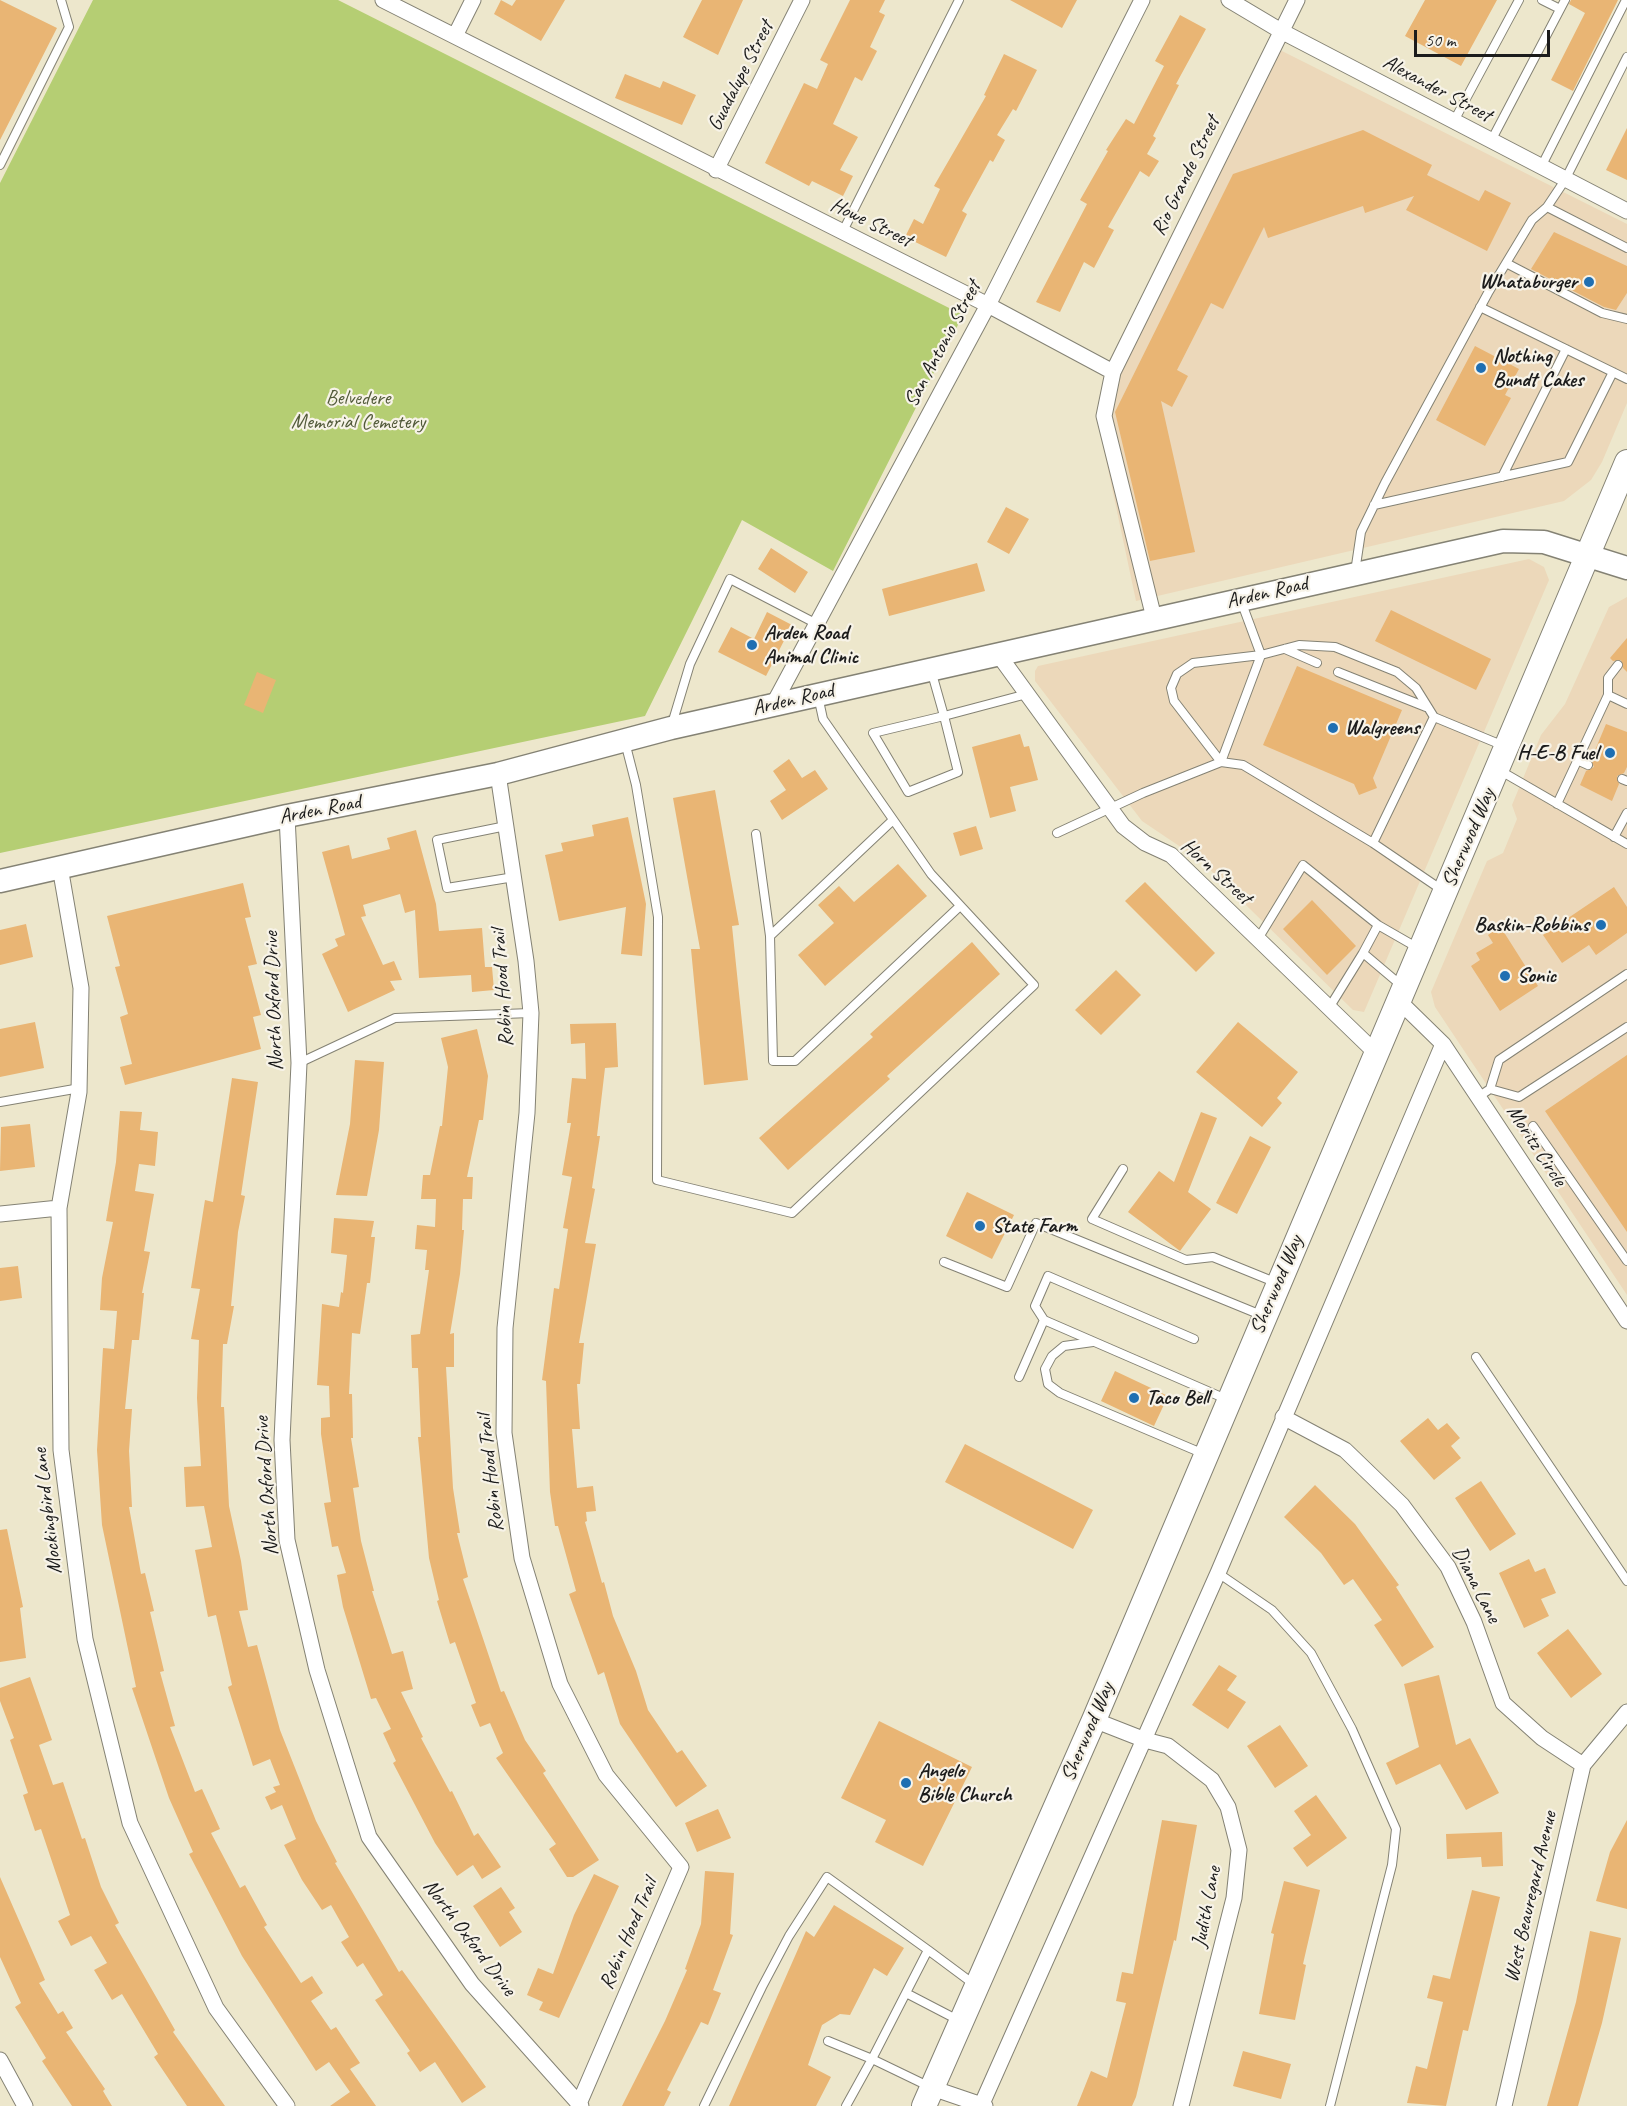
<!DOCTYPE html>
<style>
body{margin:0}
#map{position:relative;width:1627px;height:2106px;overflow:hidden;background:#ede7cc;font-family:Caveat,sans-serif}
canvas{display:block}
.scale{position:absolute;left:1414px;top:30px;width:136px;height:27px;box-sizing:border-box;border:3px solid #1c1c1c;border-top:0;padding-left:8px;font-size:18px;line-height:21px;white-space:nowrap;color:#1c1c1c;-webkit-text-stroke:4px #f7f3e8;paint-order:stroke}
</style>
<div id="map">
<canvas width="1627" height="2106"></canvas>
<div class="scale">50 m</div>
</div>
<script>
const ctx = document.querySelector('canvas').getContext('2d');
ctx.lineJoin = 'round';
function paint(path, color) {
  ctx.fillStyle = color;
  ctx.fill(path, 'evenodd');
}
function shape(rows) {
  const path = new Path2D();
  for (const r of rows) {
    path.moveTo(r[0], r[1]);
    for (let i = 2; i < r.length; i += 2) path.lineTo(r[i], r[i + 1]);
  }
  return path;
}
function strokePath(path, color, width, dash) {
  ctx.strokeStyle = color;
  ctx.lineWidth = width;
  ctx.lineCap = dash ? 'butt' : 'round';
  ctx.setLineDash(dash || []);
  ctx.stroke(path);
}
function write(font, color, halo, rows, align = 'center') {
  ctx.font = font + ' Caveat,sans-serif';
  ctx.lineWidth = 4.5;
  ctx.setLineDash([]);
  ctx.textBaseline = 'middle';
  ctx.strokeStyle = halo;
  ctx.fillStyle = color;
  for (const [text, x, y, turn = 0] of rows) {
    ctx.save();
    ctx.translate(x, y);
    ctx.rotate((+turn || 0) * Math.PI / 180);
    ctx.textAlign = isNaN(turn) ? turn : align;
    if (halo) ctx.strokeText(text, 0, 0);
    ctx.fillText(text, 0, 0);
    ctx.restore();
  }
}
paint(shape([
 [1280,50,1627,224,1627,403,1602,462,1591,480,1564,501,1136,601,1097,417],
 [1529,559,1544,567,1549,580,1364,1012,1353,1010,1200,860,1142,821,1035,681,1035,671,1038,666],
 [1627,597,1627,1295,1435,1007,1431,992,1487,861,1503,853,1517,819,1512,805,1541,735,1565,704,1609,607]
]), '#ecd8ba');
paint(shape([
 [93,0,338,0,963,315,833,571,742,520,645,716,0,853,0,183]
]), '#b5ce73');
paint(shape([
 [0,0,57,28,0,140],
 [501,0,512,6,516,0,565,0,541,41,494,14],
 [702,0,743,0,718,55,683,37],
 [850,0,885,0,879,12,885,15,870,47,877,51,862,81,855,77,833,124,858,137,840,170,853,176,843,196,812,181,809,186,765,163,804,83,817,89,828,64,820,60],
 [1010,0,1077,0,1062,28],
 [1425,0,1497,0,1461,66,1405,36],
 [1571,0,1618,0,1573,91,1551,80,1585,13,1569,4],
 [1180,15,1206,29,1176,84,1179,85,1153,136,1156,138,1147,154,1159,161,1149,177,1140,171,1108,227,1114,230,1094,268,1084,262,1060,312,1036,302,1087,204,1080,200,1108,151,1106,150,1126,119,1134,124,1164,66,1155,61],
 [1004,54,1037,70,1016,111,1013,109,997,135,1005,140,993,162,990,160,962,211,967,214,946,257,905,237,914,219,923,224,940,189,934,186,986,96,984,95],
 [625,74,660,88,663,81,696,95,682,125,615,98],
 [1627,128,1627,180,1606,170],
 [1363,130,1432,165,1427,175,1479,201,1485,190,1511,203,1487,251,1406,210,1414,196,1365,213,1363,206,1268,238,1264,227,1223,309,1211,303,1177,370,1188,376,1172,407,1161,401,1195,552,1150,561,1115,412,1233,174],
 [1554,232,1627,266,1627,293,1616,310,1604,307,1531,269],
 [1475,346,1519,369,1505,395,1511,398,1485,446,1436,420],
 [1006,507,1029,519,1009,554,987,542],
 [771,548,808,572,795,593,758,569],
 [977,563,985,591,889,616,882,589],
 [1391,610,1491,659,1476,690,1375,641],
 [767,612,792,625,766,676,718,652,731,627,754,639],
 [1627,638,1627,672,1623,668,1621,660,1613,661,1610,658],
 [1297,666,1402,710,1373,778,1377,788,1359,795,1354,784,1263,745],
 [257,672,276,680,263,713,244,705],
 [1606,724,1627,732,1627,767,1624,773,1617,776,1619,784,1612,801,1580,785,1586,771,1594,767,1591,760],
 [1020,734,1024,747,1029,746,1038,780,1010,787,1016,811,990,818,972,747],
 [789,759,802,778,815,770,828,789,782,820,770,801,786,790,773,771],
 [715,790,739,925,732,926,748,1080,704,1085,691,949,700,949,673,798],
 [628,817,646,904,642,956,621,954,626,907,559,921,545,855,563,851,561,843,594,836,592,825],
 [976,826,983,849,960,856,953,833],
 [416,830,436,904,439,931,482,928,485,967,492,967,494,990,472,992,471,975,419,978,415,910,405,913,400,894,363,905,366,916,361,917,383,965,394,961,402,980,390,981,395,990,348,1012,322,954,338,946,335,939,345,935,322,852,349,845,352,859,390,849,387,838],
 [898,864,927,896,825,986,798,955,834,923,818,905,839,886,854,902],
 [1145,882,1215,953,1196,972,1125,901],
 [243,883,251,917,245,918,257,964,248,966,261,1015,253,1017,261,1049,125,1085,120,1067,132,1064,120,1017,128,1014,115,967,120,966,107,916],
 [1614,887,1627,907,1627,933,1596,955,1589,945,1562,963,1543,935],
 [1312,900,1356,946,1327,975,1283,929],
 [26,924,33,957,0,965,0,930],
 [1500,926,1538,986,1500,1011,1471,966,1480,960,1476,953,1493,943,1488,935],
 [972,942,1000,974,887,1076,890,1079,788,1170,759,1138,873,1037,870,1034],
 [1116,970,1141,995,1101,1035,1075,1010],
 [35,1022,44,1068,0,1077,0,1029],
 [1238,1022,1298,1072,1277,1098,1282,1103,1262,1127,1196,1072],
 [616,1023,618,1067,605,1068,597,1136,600,1136,592,1188,595,1189,585,1243,596,1244,579,1343,584,1343,580,1384,577,1384,580,1429,572,1429,577,1488,593,1486,596,1511,586,1512,587,1521,585,1522,602,1583,604,1582,613,1616,636,1671,648,1710,677,1753,682,1750,707,1786,676,1807,620,1724,604,1672,598,1675,569,1594,576,1591,558,1526,555,1526,550,1492,546,1381,542,1380,554,1288,559,1289,568,1229,563,1228,572,1177,562,1175,571,1123,567,1123,572,1078,586,1079,585,1043,571,1044,570,1024],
 [477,1029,488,1076,483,1120,479,1120,467,1177,473,1177,472,1199,463,1199,462,1230,464,1230,460,1274,450,1334,454,1333,454,1367,446,1367,453,1488,460,1533,457,1533,468,1577,463,1579,501,1692,504,1691,525,1740,546,1771,543,1773,599,1860,573,1877,567,1877,549,1849,556,1844,496,1758,503,1753,490,1723,480,1727,471,1705,476,1703,455,1642,450,1644,437,1601,439,1600,429,1558,418,1437,421,1437,418,1368,412,1368,411,1335,420,1334,429,1270,425,1270,427,1250,415,1249,417,1225,435,1227,436,1199,421,1199,423,1175,430,1175,440,1126,442,1126,448,1067,441,1038],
 [1627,1055,1627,1232,1545,1111],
 [355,1060,384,1062,379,1130,367,1196,336,1195,350,1124],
 [232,1078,258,1082,241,1195,245,1196,238,1232,231,1306,234,1306,227,1344,223,1344,221,1407,224,1407,229,1506,241,1561,248,1610,239,1611,248,1647,257,1645,280,1730,316,1821,337,1862,335,1863,399,1972,402,1970,486,2087,462,2103,435,2062,420,2072,407,2053,410,2051,375,2000,383,1995,363,1963,357,1967,341,1942,349,1937,331,1905,322,1910,302,1880,284,1845,296,1839,282,1805,271,1810,265,1797,276,1792,273,1787,280,1785,270,1759,253,1766,228,1687,232,1685,216,1615,208,1617,195,1550,212,1547,204,1506,186,1507,184,1467,201,1466,197,1398,199,1340,191,1339,200,1289,191,1288,205,1200,213,1202],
 [120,1111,142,1112,140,1130,158,1132,155,1166,139,1164,135,1191,154,1194,144,1251,150,1252,142,1293,144,1293,139,1340,132,1340,125,1409,132,1409,129,1451,132,1507,129,1507,141,1574,145,1573,154,1611,150,1612,164,1671,160,1672,175,1726,170,1727,195,1792,202,1789,220,1829,211,1833,240,1888,245,1885,267,1925,264,1927,301,1983,312,1976,323,1993,311,2001,331,2030,336,2027,360,2063,350,2069,376,2106,330,2106,350,2092,329,2062,316,2071,242,1956,189,1854,193,1852,169,1798,132,1688,136,1687,102,1525,97,1450,103,1348,114,1349,117,1311,100,1310,102,1278,113,1222,106,1221,116,1162],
 [1201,1112,1217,1118,1188,1192,1211,1209,1180,1251,1128,1212,1159,1171,1174,1182],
 [30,1124,35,1167,0,1171,1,1127],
 [1250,1136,1271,1147,1237,1214,1216,1203],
 [967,1192,1014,1215,992,1259,946,1236],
 [334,1218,374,1221,371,1237,375,1237,370,1283,367,1283,360,1334,352,1333,349,1394,352,1394,353,1438,351,1438,359,1487,353,1488,361,1541,374,1591,372,1591,392,1654,403,1651,413,1689,401,1692,423,1737,421,1738,450,1792,452,1791,474,1836,478,1833,501,1867,482,1879,473,1865,457,1876,435,1843,393,1763,396,1761,383,1733,391,1729,376,1698,371,1699,343,1607,337,1575,346,1573,338,1546,332,1547,324,1503,331,1502,321,1434,321,1418,330,1417,329,1386,317,1385,322,1304,339,1307,341,1292,343,1293,347,1255,331,1253],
 [18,1266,22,1298,0,1301,0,1268],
 [1115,1371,1168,1396,1154,1426,1101,1401],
 [1428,1418,1438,1430,1447,1423,1460,1438,1451,1446,1461,1458,1434,1480,1400,1441],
 [965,1444,1093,1510,1073,1549,945,1482],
 [1481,1481,1516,1534,1490,1551,1455,1498],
 [1315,1485,1355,1524,1399,1585,1396,1587,1434,1647,1402,1667,1374,1625,1382,1620,1353,1579,1344,1585,1321,1553,1284,1517],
 [7,1529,23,1607,20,1608,26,1658,0,1662,0,1530],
 [1529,1559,1535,1572,1545,1568,1556,1593,1541,1599,1549,1616,1524,1628,1499,1573],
 [1568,1629,1602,1674,1571,1698,1537,1653],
 [1219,1665,1237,1676,1227,1690,1246,1702,1228,1729,1192,1705],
 [1439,1675,1456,1745,1470,1738,1499,1793,1466,1810,1440,1764,1396,1785,1386,1763,1419,1747,1404,1684],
 [30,1677,52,1740,39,1745,53,1785,63,1782,82,1839,85,1838,101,1887,119,1923,115,1925,175,2030,173,2032,225,2106,187,2106,154,2057,158,2054,122,1994,112,2000,94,1970,107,1963,91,1936,71,1946,58,1921,70,1915,41,1829,35,1831,23,1795,28,1793,10,1740,14,1738,0,1701,0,1688],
 [879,1721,972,1767,923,1866,875,1842,886,1820,841,1798],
 [1280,1725,1308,1766,1275,1788,1247,1746],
 [1316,1795,1347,1838,1307,1867,1293,1848,1311,1835,1294,1811],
 [718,1809,731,1838,697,1852,685,1823],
 [1162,1820,1197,1825,1176,1941,1174,1940,1136,2097,1132,2106,1077,2106,1091,2071,1107,2078,1126,2003,1116,2001,1122,1972,1133,1974],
 [1627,1820,1627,1909,1596,1901,1610,1852],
 [1502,1832,1503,1866,1482,1867,1481,1857,1447,1859,1446,1834],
 [705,1871,734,1873,730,1934,733,1935,713,1990,721,1993,708,2025,701,2022,667,2090,671,2092,664,2106,622,2106,665,2021,687,1970,685,1969,701,1924],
 [594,1874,619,1886,559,2018,539,2010,543,2002,527,1995,538,1968,553,1974,574,1915],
 [0,1877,45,1980,39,1983,58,2014,63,2011,73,2028,66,2032,105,2089,103,2091,112,2106,72,2106,42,2061,46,2058,15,2007,21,2003,0,1957],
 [1284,1881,1320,1890,1303,1964,1306,1965,1295,2020,1259,2014,1274,1934,1271,1933],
 [501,1887,515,1908,509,1912,522,1932,500,1947,473,1906],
 [1472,1890,1500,1897,1468,2031,1463,2030,1446,2106,1407,2103,1416,2066,1427,2069,1443,2002,1427,1998,1433,1975,1450,1979],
 [834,1905,904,1948,887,1976,874,1968,850,2015,840,2014,822,2025,808,2065,831,2077,816,2106,729,2106,806,1931,814,1937],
 [1590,1931,1621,1938,1602,2023,1578,2106,1547,2106,1576,2002],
 [1243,2051,1291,2064,1281,2099,1233,2086]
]), '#e9b574');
const service = shape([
 [1542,0,1560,9],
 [1454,121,1519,0],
 [1491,141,1565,0],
 [0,165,69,27,61,0],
 [1541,167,1626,0],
 [1547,207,1627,248],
 [842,233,959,0],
 [1506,263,1602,313,1627,319],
 [1480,307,1627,379],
 [1502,477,1566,349],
 [1374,505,1568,462,1613,372],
 [1355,572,1361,532,1385,483,1488,293,1532,220,1547,207,1565,180,1627,57],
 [1285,649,1317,663],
 [931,670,944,716,958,772,908,792,873,733,944,716,1027,694],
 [1338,672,1426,707],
 [1608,695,1608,678,1618,665],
 [672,724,690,664,730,579,817,624],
 [625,742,636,785,658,917,657,1180,792,1213,1034,985,931,874,823,719,818,696],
 [1577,760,1588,765],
 [1221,762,1261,655,1299,645,1335,647,1397,672,1416,688,1434,717],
 [1221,762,1174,701,1171,688,1177,674,1193,663,1261,655,1241,601],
 [1499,770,1627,844],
 [1622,779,1627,781],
 [1557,804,1608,695,1627,704],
 [506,826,437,840,447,888,514,877],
 [1057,833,1143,793,1221,762,1243,765,1373,843,1434,717,1504,746],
 [756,834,770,936,893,820],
 [1614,837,1627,813],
 [1373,843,1442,890],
 [770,936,773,1061,795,1061,960,906],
 [1258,939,1303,865,1378,925],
 [1402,986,1363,953,1378,925,1418,948],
 [1329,1008,1363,953],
 [299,1063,395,1018,531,1013],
 [1490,1089,1499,1060,1627,974],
 [1478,1097,1490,1089,1519,1097,1627,1027],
 [0,1102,80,1088],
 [1533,1126,1627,1261],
 [1123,1169,1092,1219,1186,1260,1213,1257,1277,1283],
 [944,1262,1007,1287,1036,1223,1261,1315],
 [1044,1320,1035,1306,1048,1276,1194,1339],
 [1093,1342,1064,1346,1052,1356,1045,1369,1048,1384,1060,1393,1204,1454],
 [1476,1357,1627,1581],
 [1019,1377,1044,1320,1226,1399],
 [1218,1573,1272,1610,1311,1653,1352,1729,1396,1829,1392,1865,1330,2106],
 [928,1950,975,1985],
 [906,1993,958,2020],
 [828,2041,872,2059,846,2106],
 [704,2106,762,1987,789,1936,827,1877,928,1950,872,2059,928,2086]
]);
const minor = shape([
 [383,0,988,305,1113,372,1104,416,1154,618],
 [1229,0,1281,31,1627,211],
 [455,36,473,0],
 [716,170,802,0],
 [1113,372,1297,0],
 [998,654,1123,826,1145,843,1171,855,1377,1054],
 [773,705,988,305,1142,0],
 [498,774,526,961,531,1013,527,1113,505,1328,504,1433,522,1558,560,1684,606,1775,681,1867,578,2106],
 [287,816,299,1063,282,1440,287,1540,317,1670,369,1837,472,1984,581,2106],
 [60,867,81,988,79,1092,59,1208,61,1450,85,1639,130,1823,216,2008,287,2106],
 [1400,1002,1443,1044,1627,1321],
 [0,1214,59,1208],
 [1283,1417,1345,1450,1402,1505,1448,1567,1474,1622,1503,1703,1542,1738,1583,1765],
 [1094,1720,1145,1740,1168,1746,1212,1780,1228,1807,1239,1850,1234,1898,1181,2106],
 [0,2060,25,2106],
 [932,2088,985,2106],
 [981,2106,1218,1573,1443,1044],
 [1504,2106,1583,1765,1627,1712]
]);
const secondary = shape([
 [0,881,287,816,498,774,671,728,1503,541,1544,542,1627,568]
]);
const primary = shape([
 [924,2106,1094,1720,1627,462]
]);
strokePath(service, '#848274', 10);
strokePath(minor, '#848274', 17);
strokePath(secondary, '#848274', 25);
strokePath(primary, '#848274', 26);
strokePath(service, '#fff', 8);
strokePath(minor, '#fff', 15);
strokePath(secondary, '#fff', 22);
strokePath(primary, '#fff', 24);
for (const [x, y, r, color] of [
 [1589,282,6,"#1f6fb2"],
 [1481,368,6,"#1f6fb2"],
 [752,645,6,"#1f6fb2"],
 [1333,728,6,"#1f6fb2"],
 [1610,753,6,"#1f6fb2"],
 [1601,925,6,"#1f6fb2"],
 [1505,976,6,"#1f6fb2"],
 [980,1226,6,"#1f6fb2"],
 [1134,1398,6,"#1f6fb2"],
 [906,1783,6,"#1f6fb2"]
]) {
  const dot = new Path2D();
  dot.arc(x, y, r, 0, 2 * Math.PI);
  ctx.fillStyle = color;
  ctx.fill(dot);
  strokePath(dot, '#f7f3e8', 2);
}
write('21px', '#1c1c1c', '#f7f3e8', [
 ["Guadalupe Street",741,76,-63],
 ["Alexander Street",1437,89,28],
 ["Rio Grande Street",1186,176,-64],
 ["Howe Street",871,223,26],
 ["San Antonio Street",943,344,-62],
 ["Arden Road",1267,593,-13],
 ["Arden Road",793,700,-13],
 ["Arden Road",320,810,-11],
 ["Sherwood Way",1469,838,-67],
 ["Horn Street",1216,872,42],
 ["Robin Hood Trail",503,988,-94],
 ["North Oxford Drive",274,1001,-92],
 ["Moritz Circle",1536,1146,57],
 ["Sherwood Way",1277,1285,-67],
 ["Robin Hood Trail",491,1473,-96],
 ["North Oxford Drive",267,1486,-94],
 ["Mockingbird Lane",48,1511,-97],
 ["Diana Lane",1476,1585,63],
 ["Sherwood Way",1088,1732,-67],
 ["West Beauregard Avenue",1531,1897,-77],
 ["Judith Lane",1207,1907,-79],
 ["Robin Hood Trail",629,1934,-67],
 ["North Oxford Drive",469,1938,53]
]);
write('bold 21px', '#1c1c1c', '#f7f3e8', [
 ["Whataburger",1577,282,"right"],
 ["Nothing",1493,356],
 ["Bundt Cakes",1493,380],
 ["Arden Road",764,633],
 ["Animal Clinic",764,657],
 ["Walgreens",1345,728],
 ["H-E-B Fuel",1598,753,"right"],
 ["Baskin-Robbins",1589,925,"right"],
 ["Sonic",1517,976],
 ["State Farm",992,1226],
 ["Taco Bell",1146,1398],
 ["Angelo",918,1771],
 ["Bible Church",918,1795]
], 'left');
write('21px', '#525a3a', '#f7f3e8', [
 ["Belvedere",358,398],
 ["Memorial Cemetery",358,422]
]);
</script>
